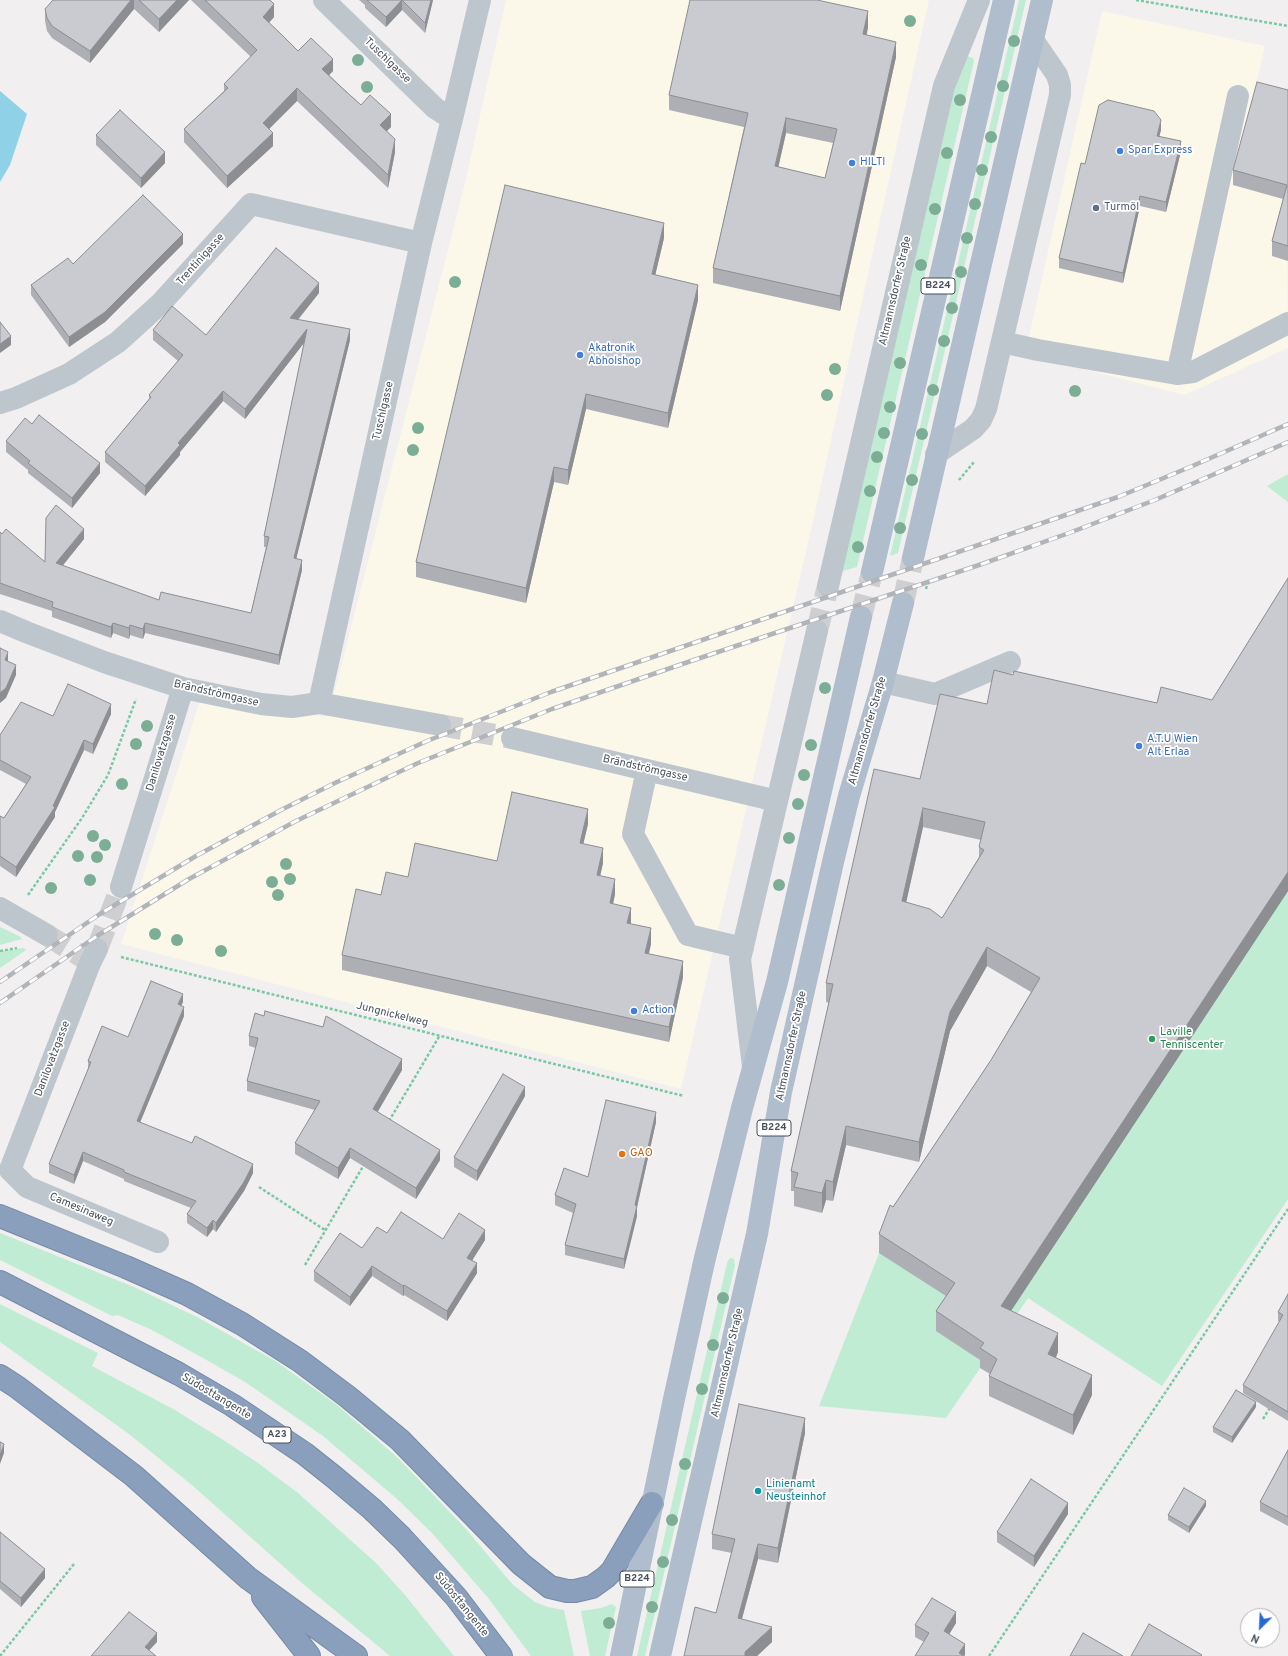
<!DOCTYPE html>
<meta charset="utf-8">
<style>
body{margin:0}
#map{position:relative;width:1288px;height:1656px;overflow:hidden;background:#f1efef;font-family:Overpass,sans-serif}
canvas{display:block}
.north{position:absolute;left:1240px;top:1608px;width:40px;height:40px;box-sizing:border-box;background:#fff;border:1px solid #b6b9bd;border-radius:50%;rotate:204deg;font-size:11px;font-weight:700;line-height:16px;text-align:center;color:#48515b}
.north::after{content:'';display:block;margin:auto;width:14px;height:18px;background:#236ad7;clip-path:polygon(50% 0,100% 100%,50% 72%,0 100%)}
</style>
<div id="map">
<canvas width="1288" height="1656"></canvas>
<div class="north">N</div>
</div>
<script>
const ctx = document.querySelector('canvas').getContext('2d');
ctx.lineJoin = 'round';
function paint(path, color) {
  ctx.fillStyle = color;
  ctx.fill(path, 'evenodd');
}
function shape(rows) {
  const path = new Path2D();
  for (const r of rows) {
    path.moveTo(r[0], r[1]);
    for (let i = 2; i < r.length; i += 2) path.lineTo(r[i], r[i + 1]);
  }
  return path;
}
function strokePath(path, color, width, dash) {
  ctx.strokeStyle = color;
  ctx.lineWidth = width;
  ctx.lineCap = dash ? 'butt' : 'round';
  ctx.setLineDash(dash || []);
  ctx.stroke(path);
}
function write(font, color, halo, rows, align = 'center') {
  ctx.font = font + ' Overpass,sans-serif';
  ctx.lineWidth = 3.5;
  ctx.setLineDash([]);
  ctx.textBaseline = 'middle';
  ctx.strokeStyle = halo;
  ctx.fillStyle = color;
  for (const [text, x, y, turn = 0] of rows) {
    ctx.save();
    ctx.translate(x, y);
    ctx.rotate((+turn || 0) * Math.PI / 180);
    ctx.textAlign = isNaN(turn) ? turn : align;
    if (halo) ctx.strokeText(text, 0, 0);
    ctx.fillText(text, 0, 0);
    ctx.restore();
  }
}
paint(shape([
 [506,0,929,0,811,530,681,1089,121,944,201,698,328,717,464,187],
 [1102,11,1265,46,1233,185,1287,200,1288,348,1185,395,1025,354]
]), '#fbf7e9');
paint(shape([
 [1019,0,1026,0,898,553,890,556],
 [967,56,973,58,974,61,857,567,839,572,952,85],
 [1288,474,1288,502,1267,486],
 [1288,597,1288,1199,1162,1386,1028,1298,946,1418,819,1406,887,1233],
 [0,927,19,936,22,939,0,945],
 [24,948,26,950,0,968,0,951],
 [0,1233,134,1287,199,1318,277,1362,337,1405,398,1458,465,1528,513,1585,535,1602,548,1607,564,1610,574,1656,531,1656,489,1599,432,1533,396,1498,323,1436,245,1382,203,1358,152,1330,118,1315,112,1316,0,1260],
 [730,1258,734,1259,735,1265,645,1656,637,1656,727,1263],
 [0,1304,98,1353,92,1366,173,1409,217,1436,258,1463,298,1493,376,1563,405,1595,454,1656,390,1656,302,1583,193,1486,129,1434,0,1342],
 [612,1604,616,1607,605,1656,590,1656,581,1611,601,1608]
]), '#c0ecd3');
paint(shape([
 [0,91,27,114,10,165,0,182]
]), '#8fd1e7');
strokePath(shape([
 [817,631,828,586],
 [440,725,512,738],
 [47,935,84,958],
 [97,949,121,887]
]), '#cfcfd1', 22, [22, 11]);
strokePath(shape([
 [903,603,913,558],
 [861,617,872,572]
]), '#cfcfd1', 22, [22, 11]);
const highway = shape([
 [0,1216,126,1267,187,1294,242,1324,300,1361,348,1397,400,1440,521,1564,550,1587,567,1591,575,1591,592,1587,606,1577,612,1571,652,1503],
 [0,1282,179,1374,232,1405,305,1454,334,1477,372,1509,402,1538,456,1597,501,1656],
 [0,1376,17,1387,134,1476,248,1578,356,1656],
 [263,1597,309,1656]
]);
strokePath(highway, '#758aa7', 24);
strokePath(shape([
 [1136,0,1288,26],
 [959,480,974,462],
 [926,589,929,579],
 [28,895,82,818,108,775,136,699],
 [0,951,17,948],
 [121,957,684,1096],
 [389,1121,440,1035],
 [259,1187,325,1230],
 [305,1265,365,1163],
 [1263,1419,1271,1406],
 [0,1656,74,1564],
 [989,1656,1288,1209]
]), '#7ac9a5', 2.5, [3, 2]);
strokePath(shape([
 [324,0,435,108,452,119],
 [1002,342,1038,350,1177,374,1193,372,1288,323],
 [1177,374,1238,96],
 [0,403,16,398,69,374,118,342,161,303,251,204,421,243],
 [936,454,973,429,981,420,986,409,1060,95,1060,85,1057,75,1033,40],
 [828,586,944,86,979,0],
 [0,621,26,632,104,662,183,688,261,704,292,707,319,703,440,725],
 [883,682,935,694,1010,662],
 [319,703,421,243,452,119,480,0],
 [512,738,777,801],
 [647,770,633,834,688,935,743,948],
 [121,887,183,688],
 [0,908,47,935],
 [97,949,90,963,10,1170,27,1187,158,1242],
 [753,1067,740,959,817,631]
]), '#bec6cd', 22);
strokePath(shape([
 [913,558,1042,0],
 [872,572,1004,0],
 [621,1656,674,1399,704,1262,742,1108,777,982,861,617],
 [660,1656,757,1234,781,1092,833,862,849,796,883,682,903,603]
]), '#b0bdcc', 22);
strokePath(highway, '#899fbb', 22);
const rail = shape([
 [0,982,100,914,196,856,283,809,337,782,427,741,551,692,1118,497,1190,467,1288,424],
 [0,1003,97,936,189,879,296,821,418,763,552,709,688,662,979,565,1069,533,1155,500,1288,442]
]);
strokePath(rail, '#b1b4b9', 4.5);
strokePath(rail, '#fff', 3, [9]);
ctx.fillStyle = '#7cae96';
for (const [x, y] of [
 [910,21],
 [1014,41],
 [358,60],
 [1003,86],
 [367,87],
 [960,100],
 [991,137],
 [947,153],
 [982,170],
 [975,204],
 [935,209],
 [967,238],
 [921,265],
 [961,272],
 [455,282],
 [952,308],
 [944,341],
 [900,363],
 [835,369],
 [933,390],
 [1075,391],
 [827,395],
 [890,407],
 [418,428],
 [884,433],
 [922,434],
 [413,450],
 [877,457],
 [912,480],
 [870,491],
 [900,528],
 [858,547],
 [825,688],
 [147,726],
 [136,744],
 [811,745],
 [804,775],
 [122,784],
 [798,804],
 [93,836],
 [789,838],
 [105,845],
 [78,856],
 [97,857],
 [286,864],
 [290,879],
 [90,880],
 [272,882],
 [779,885],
 [51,888],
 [278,895],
 [155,934],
 [177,940],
 [221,951],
 [723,1298],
 [713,1345],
 [702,1389],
 [685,1464],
 [672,1520],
 [663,1562],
 [652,1607],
 [609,1623]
]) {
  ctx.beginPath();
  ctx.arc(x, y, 6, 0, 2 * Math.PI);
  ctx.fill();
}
paint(shape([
 [53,0,189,0,159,32,134,9,90,63,52,38,47,31,45,21,45,9],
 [191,0,270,0,274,17,269,23,298,51,333,71,329,75,361,105,391,127,387,131,395,152,388,188,297,101,269,129,273,146,227,188,184,142,184,129,224,91,224,84,251,57],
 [359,0,433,0,425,33,402,10,386,27,365,8,365,5],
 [868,27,867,35,896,57,840,311,713,283,713,268,744,127,669,110,669,95],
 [786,133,833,143,825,178,778,167],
 [1288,90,1288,261,1272,256,1272,241,1283,199,1233,185,1233,170],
 [1161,130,1159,136,1181,151,1166,212,1140,206,1123,283,1059,268,1059,258],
 [96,135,165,163,141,188,96,145],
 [664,238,655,275,698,300,668,428,586,409,568,485,554,482,526,603,416,577,416,562],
 [183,244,105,322,69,347,31,295,31,285,73,264],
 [319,293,298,320,350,340,296,559,302,570,279,665,145,633,143,639,130,635,129,639,113,633,111,638,52,617,52,611,0,594,0,532,45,562,84,539,62,566,159,600,251,613,266,547,264,547,264,536,304,343,245,419,223,401,180,452,180,455,145,496,105,462,105,452,149,399,149,395,178,361,153,340,153,330,206,335],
 [32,424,100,473,72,508,28,473,28,470,6,452,6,441],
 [1288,578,1288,891,1011,1311,1058,1352,1056,1358,1092,1395,1073,1435,989,1396,989,1376,990,1374,980,1368,980,1360,936,1331,936,1311,946,1296,879,1253,879,1234,893,1207,991,1060,1031,992,987,966,950,1031,919,1162,846,1145,833,1201,826,1200,822,1213,794,1206,794,1191,791,1191,791,1171,829,1003,826,1002,826,983,920,779,1013,675,1157,703,1212,700],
 [923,827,981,840,979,847,979,857,942,918,906,902],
 [111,714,93,754,84,750,55,812,55,817,16,877,0,866,0,816,4,818,26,784,0,770,0,735,53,716],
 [588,824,583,844,603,863,600,876,615,894,613,904,631,924,651,944,649,954,683,977,669,1042,342,970,342,955,381,895,408,877,497,861],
 [183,1002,181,1006,184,1016,140,1122,253,1173,244,1191,216,1232,213,1229,207,1237,187,1223,187,1214,191,1208,124,1181,124,1179,83,1161,74,1184,49,1173,49,1164,88,1070,88,1061,128,1037],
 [249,1036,402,1070,377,1112,440,1160,416,1199,350,1158,338,1179,295,1154,295,1143,315,1110,247,1091,247,1081,256,1048,249,1046],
 [525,1096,477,1181,454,1167,454,1157],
 [656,1122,637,1207,637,1216,624,1269,565,1255,565,1245,573,1213,555,1205,555,1195,588,1177],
 [387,1233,443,1239,485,1240,472,1261,477,1273,447,1321,404,1295,403,1296,372,1276,350,1306,314,1281,314,1271,362,1248],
 [1288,1294,1288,1421,1243,1393,1243,1385,1280,1322,1278,1321,1278,1312],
 [1256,1407,1232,1443,1213,1432,1213,1427],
 [805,1433,778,1563,758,1559,742,1619,772,1642,757,1656,684,1656,716,1613,732,1553,712,1549,712,1534],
 [1288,1450,1288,1526,1260,1511,1260,1502],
 [1206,1506,1189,1533,1168,1520,1168,1515],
 [1068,1514,1034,1567,997,1542,997,1532],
 [0,1532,45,1578,21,1607,0,1589],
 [956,1623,949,1634,965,1655,964,1656,924,1642,915,1637,915,1625]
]), '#adafb4');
paint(shape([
 [131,0,134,0,134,9,90,63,90,51],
 [177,0,189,0,159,32,159,19],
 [402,0,402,10,386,27,386,17],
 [431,0,433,0,425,33,425,23],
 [274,4,274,17,263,29,263,17],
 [868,11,868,27,863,49,863,34],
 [896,42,896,57,840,311,840,296],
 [333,59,333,71,322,82,322,69],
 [297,88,297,101,263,135,263,123],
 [391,114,391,127,380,137,380,125],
 [786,118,786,133,775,182,775,166],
 [1161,120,1161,130,1157,146,1157,136],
 [273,133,273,146,227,188,227,176],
 [395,139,395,152,388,188,388,175],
 [1181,141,1181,151,1166,212,1166,202],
 [165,152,165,163,141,188,141,178],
 [1140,196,1140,206,1123,283,1123,273],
 [664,223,664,238,652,289,652,274],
 [183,234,183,244,105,322,69,347,69,337],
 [319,283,319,293,290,329,290,318],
 [698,285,698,300,668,428,668,413],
 [307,329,307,339,245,419,245,409],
 [350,329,350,340,294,568,294,558],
 [11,336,11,345,0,353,0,344],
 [223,391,223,401,180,452,180,455,145,496,145,486,178,443],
 [586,394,586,409,568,485,568,470],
 [100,463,100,473,72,508,72,498],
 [554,467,554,482,526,603,526,588],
 [84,529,84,539,56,574,56,563],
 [302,560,302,570,279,665,279,655],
 [113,623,113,633,111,638,111,627],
 [145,623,145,633,143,639,143,629],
 [130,625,130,635,129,639,129,628],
 [8,652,8,662,5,660],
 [16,665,16,675,6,698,0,703,0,693],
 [111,704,111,714,93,754,93,744],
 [84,740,84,750,55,812,55,817,16,877,16,867,53,806],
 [923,808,923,827,902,921,902,901],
 [588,809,588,824,580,858,580,843],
 [603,848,603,863,597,890,597,875],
 [1288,872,1288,891,1001,1326,1001,1306],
 [615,879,615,894,610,918,610,903],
 [631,908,631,923,627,938,627,923],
 [651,928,651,944,645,968,645,953],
 [987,947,987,966,950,1031,919,1162,919,1142,950,1012],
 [683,961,683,977,669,1042,669,1027],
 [183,994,183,1002,178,1013,178,1004],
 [184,1007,184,1016,137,1130,137,1121],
 [402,1059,402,1070,373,1120,373,1109],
 [525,1087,525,1096,477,1181,477,1171],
 [656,1112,656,1122,637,1207,637,1216,624,1269,624,1259,635,1205],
 [846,1126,846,1145,833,1201,833,1182],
 [350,1148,350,1158,338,1179,338,1168],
 [440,1150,440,1160,416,1199,416,1188],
 [83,1152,83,1161,74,1184,74,1175],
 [253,1164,253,1173,244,1191,216,1232,216,1223],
 [826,1180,826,1200,822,1213,822,1193],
 [213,1220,213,1229,207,1237,207,1228],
 [485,1230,485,1240,467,1268,467,1258],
 [477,1263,477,1273,447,1321,447,1311],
 [372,1266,372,1276,350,1306,350,1297],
 [404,1285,404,1295,403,1296,403,1286],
 [1058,1333,1058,1352,1048,1374,1048,1354],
 [1092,1375,1092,1395,1073,1435,1073,1415],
 [1256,1402,1256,1407,1232,1443,1232,1437],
 [805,1418,805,1433,778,1563,778,1548],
 [4,1444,4,1453,0,1464,0,1455],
 [1206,1501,1206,1506,1189,1533,1189,1527],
 [1068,1503,1068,1514,1034,1567,1034,1556],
 [758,1544,758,1559,738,1633,738,1618],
 [45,1569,45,1578,21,1607,21,1598],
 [956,1612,956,1623,944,1643,944,1631],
 [772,1627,772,1642,757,1656,745,1656,745,1652],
 [157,1633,157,1642,145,1655,145,1647],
 [965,1644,965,1655,964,1656,959,1653]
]), '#8d8e92');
const building = shape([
 [53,0,131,0,90,51,52,26,47,18,45,9,53,0],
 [139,0,177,0,159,19,139,0],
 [205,0,270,0,274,4,263,17,281,34,298,51,311,38,333,59,322,69,342,88,361,105,370,95,391,114,380,125,395,139,388,175,297,88,263,123,273,133,227,176,184,129,228,88,224,84,257,50,205,0],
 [367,0,431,0,425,23,402,0,386,17,367,0],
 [690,0,817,0,868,11,863,34,896,42,840,296,713,268,748,113,669,95,690,0],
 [786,118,837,129,825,178,775,166,786,118],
 [1257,82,1288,90,1288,246,1272,241,1287,185,1233,170,1257,82],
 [1108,100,1154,111,1161,120,1157,136,1181,141,1166,202,1140,196,1123,273,1059,258,1081,163,1085,164,1099,105,1108,100],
 [120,110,165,152,141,178,96,135,120,110],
 [505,185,664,223,652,274,698,285,668,413,586,394,568,470,554,467,526,588,416,562,505,185],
 [143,195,183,234,105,312,69,337,31,285,68,258,73,264,143,195],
 [276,248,319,283,290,318,350,329,294,558,302,560,279,655,145,623,143,629,130,625,129,628,113,623,111,627,52,607,53,602,0,583,0,532,2,534,6,529,45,562,46,518,56,505,84,529,56,563,159,600,161,592,251,613,269,537,264,536,307,329,245,409,223,391,178,443,180,445,145,486,105,452,151,397,149,395,183,355,153,330,172,306,206,335,276,248],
 [0,322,11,336,0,344,0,322],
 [39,415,100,463,72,498,28,463,30,461,6,441,25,418,32,424,39,415],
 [1288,578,1288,872,1001,1306,1058,1333,1048,1354,1092,1375,1073,1415,989,1376,997,1359,980,1348,984,1343,936,1311,955,1283,879,1234,890,1205,893,1207,991,1060,1040,978,987,947,950,1012,919,1142,846,1126,833,1182,826,1180,822,1193,794,1187,798,1173,791,1171,833,984,826,983,874,769,920,779,940,694,987,704,994,670,1013,675,1014,671,1157,703,1161,687,1212,700,1288,578],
 [923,808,985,822,979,847,984,850,942,918,930,909,902,901,923,808],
 [0,648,8,652,5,660,16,665,6,688,0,693,0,648],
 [68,684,111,704,93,744,84,740,53,806,55,807,16,867,0,856,0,816,4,818,31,777,0,760,0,735,21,702,53,716,68,684],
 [512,792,588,809,580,843,603,848,597,875,615,879,610,903,631,908,627,923,651,928,645,953,683,961,669,1027,342,955,356,889,381,895,386,872,408,877,415,843,497,861,512,792],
 [151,981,183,994,178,1004,184,1007,137,1121,192,1143,195,1136,253,1164,244,1182,216,1223,213,1220,207,1228,187,1214,196,1201,124,1172,124,1170,83,1152,74,1175,49,1164,91,1062,88,1061,102,1026,128,1037,151,981],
 [265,1011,323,1027,326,1016,402,1059,373,1109,440,1150,416,1188,350,1148,338,1168,295,1143,320,1101,247,1081,258,1038,249,1036,255,1013,264,1016,265,1011],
 [503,1074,525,1087,477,1171,454,1157,503,1074],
 [606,1100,656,1112,635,1205,637,1206,624,1259,565,1245,576,1204,555,1195,564,1168,588,1177,606,1100],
 [401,1212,443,1239,459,1213,485,1230,467,1258,477,1263,447,1311,404,1285,403,1286,372,1266,350,1297,314,1271,340,1233,362,1248,377,1227,387,1233,401,1212],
 [1288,1294,1288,1412,1243,1385,1283,1315,1278,1312,1288,1294],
 [1236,1390,1256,1402,1232,1437,1213,1427,1236,1390],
 [739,1404,805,1418,778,1548,758,1544,738,1618,772,1627,745,1652,745,1656,684,1656,695,1607,716,1613,735,1539,712,1534,739,1404],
 [0,1442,4,1444,0,1455,0,1442],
 [1288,1450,1288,1517,1260,1502,1288,1450],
 [1031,1479,1068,1503,1034,1556,997,1532,1031,1479],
 [1184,1488,1206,1501,1189,1527,1168,1515,1184,1488],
 [0,1532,45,1569,21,1598,0,1581,0,1532],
 [932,1598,956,1612,944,1631,965,1644,959,1653,964,1656,915,1656,929,1633,915,1625,932,1598],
 [129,1612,157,1633,145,1647,156,1656,91,1656,129,1612],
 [1149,1624,1202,1655,1201,1656,1131,1656,1149,1624],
 [1083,1633,1123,1656,1070,1656,1083,1633]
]);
paint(building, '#c9cbd1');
strokePath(building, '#8d8e92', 1);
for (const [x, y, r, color] of [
 [1120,151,4,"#3f7fe0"],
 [852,163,4,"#3f7fe0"],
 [1096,208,4,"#5c6f8a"],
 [580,355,4,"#3f7fe0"],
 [1139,746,4,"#3f7fe0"],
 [634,1011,4,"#3f7fe0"],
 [1152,1039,4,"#2e9e5b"],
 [622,1154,4,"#e8710a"],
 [758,1491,4,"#0f9aa8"]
]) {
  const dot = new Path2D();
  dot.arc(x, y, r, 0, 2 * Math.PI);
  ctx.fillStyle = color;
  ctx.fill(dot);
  strokePath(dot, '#fff', 1.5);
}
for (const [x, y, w] of [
 [938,286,34],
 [774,1128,34],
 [277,1435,28],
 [637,1579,34]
]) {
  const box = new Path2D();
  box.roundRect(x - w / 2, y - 8, w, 16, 3);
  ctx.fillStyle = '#fff';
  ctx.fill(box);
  strokePath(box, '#48515b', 1);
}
write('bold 10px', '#48515b', null, [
 ["B224",938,286],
 ["B224",774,1128],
 ["A23",277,1435],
 ["B224",637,1579]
]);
write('11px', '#48515b', '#fff', [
 ["Tuschlgasse",387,61,44],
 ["Trentinigasse",201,260,-48],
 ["Altmannsdorfer Straße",896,291,-77],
 ["Tuschlgasse",384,411,-77],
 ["Brändströmgasse",216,694,13],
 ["Altmannsdorfer Straße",868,731,-74],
 ["Danilovatzgasse",162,753,-73],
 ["Brändströmgasse",645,769,13],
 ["Jungnickelweg",392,1015,14],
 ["Altmannsdorfer Straße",792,1046,-78],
 ["Danilovatzgasse",53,1059,-69],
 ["Camesinaweg",81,1210,23],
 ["Altmannsdorfer Straße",728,1363,-77],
 ["Südosttangente",216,1397,31],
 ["Südosttangente",461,1605,51]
]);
write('11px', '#366cbe', '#fff', [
 ["Spar Express",1128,151],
 ["HILTI",860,163],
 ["Akatronik",588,349],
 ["Abholshop",588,362],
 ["A.T.U Wien",1147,740],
 ["Alt Erlaa",1147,753],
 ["Action",642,1011]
], 'left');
write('11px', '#4e5e75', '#fff', [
 ["Turmöl",1104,208]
], 'left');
write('11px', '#27864d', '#fff', [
 ["Laville",1160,1033],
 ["Tenniscenter",1160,1046]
], 'left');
write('11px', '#c56008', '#fff', [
 ["GAO",630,1154]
], 'left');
write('11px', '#0d838f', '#fff', [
 ["Linienamt",766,1485],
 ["Neusteinhof",766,1498]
], 'left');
</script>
